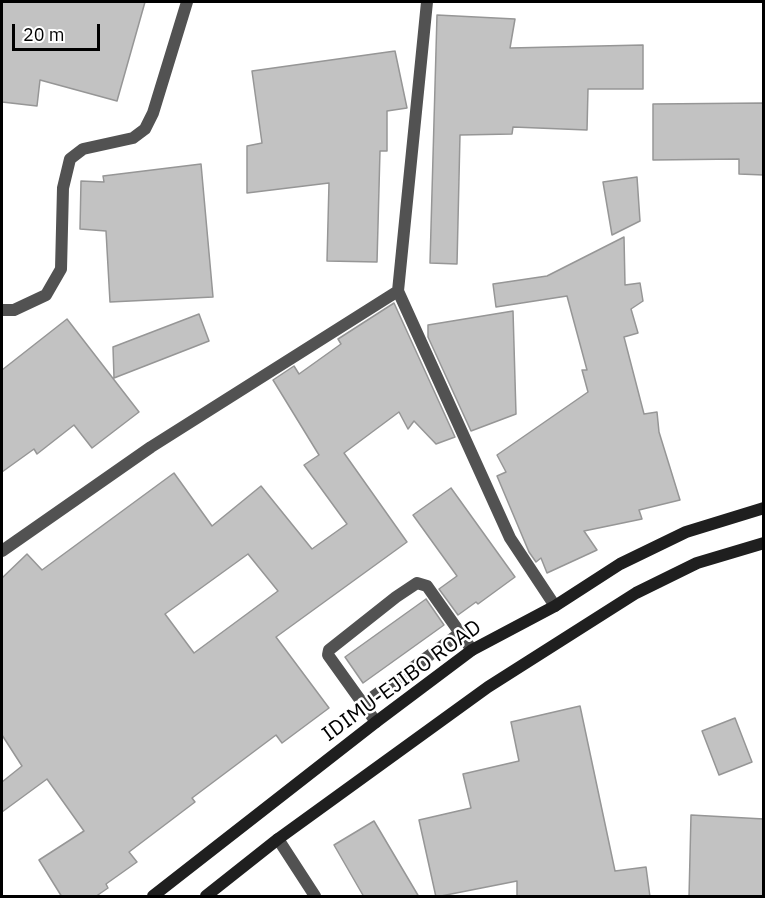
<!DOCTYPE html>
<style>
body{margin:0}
#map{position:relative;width:765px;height:898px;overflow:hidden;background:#fff;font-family:"IBM Plex Sans",sans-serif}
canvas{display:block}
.frame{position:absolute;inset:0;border:3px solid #000;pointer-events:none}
.scale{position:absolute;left:12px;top:24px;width:88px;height:27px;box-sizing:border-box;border:3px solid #000;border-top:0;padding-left:8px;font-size:18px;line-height:21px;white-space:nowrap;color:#000;-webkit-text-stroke:4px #fff;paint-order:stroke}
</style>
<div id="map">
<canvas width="765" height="898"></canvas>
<div class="frame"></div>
<div class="scale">20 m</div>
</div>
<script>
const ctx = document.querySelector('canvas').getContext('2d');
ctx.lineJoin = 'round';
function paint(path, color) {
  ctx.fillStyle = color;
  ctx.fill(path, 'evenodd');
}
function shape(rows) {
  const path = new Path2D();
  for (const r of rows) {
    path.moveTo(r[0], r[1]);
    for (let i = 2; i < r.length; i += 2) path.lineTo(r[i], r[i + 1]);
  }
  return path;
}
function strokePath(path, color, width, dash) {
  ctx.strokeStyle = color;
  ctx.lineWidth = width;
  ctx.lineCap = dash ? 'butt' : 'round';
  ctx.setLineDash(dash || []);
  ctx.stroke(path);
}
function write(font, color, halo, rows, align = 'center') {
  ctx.font = font + ' "IBM Plex Sans",sans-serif';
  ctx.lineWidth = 5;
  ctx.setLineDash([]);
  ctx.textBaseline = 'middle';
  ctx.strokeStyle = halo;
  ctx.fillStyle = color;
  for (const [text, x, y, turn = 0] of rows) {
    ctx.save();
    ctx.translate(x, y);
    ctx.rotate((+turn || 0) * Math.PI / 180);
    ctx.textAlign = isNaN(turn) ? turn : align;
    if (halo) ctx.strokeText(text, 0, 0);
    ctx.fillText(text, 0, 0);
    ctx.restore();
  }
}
const building = shape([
 [2,2,145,2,117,101,40,80,37,106,2,102,2,2],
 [437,15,515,19,510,48,643,45,643,89,588,89,587,130,513,127,512,134,460,135,457,264,430,263,437,15],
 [395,51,407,108,387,111,387,151,380,151,377,262,327,261,329,183,247,193,247,146,262,143,252,71,395,51],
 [764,103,764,175,739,174,739,159,653,160,653,104,764,103],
 [201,164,213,297,110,302,106,231,80,229,81,181,104,182,103,176,201,164],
 [637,177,640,221,612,235,603,182,637,177],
 [624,237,625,285,640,283,643,301,631,309,638,333,624,337,644,414,657,412,659,432,680,500,639,510,642,519,584,531,597,550,547,573,541,558,536,562,529,552,497,476,506,472,497,455,588,392,582,370,587,370,567,296,496,307,493,284,547,276,624,237],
 [394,303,455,437,436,444,414,421,408,429,399,412,344,453,407,542,276,637,329,708,282,743,276,735,192,798,195,802,129,852,137,862,106,884,108,888,95,897,62,897,39,860,84,831,47,779,2,812,2,782,22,766,2,735,2,578,27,554,42,570,174,473,212,526,261,486,312,549,347,524,304,465,319,455,273,380,294,366,299,374,341,344,338,339,394,303],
 [248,554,278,591,194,653,165,614,248,554],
 [513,311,516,414,471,431,428,337,428,325,513,311],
 [199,314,209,341,114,378,113,347,199,314],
 [67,319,139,412,92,448,74,425,37,454,34,449,2,472,2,370,67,319],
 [451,488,515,577,478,604,476,602,458,615,439,589,457,576,413,515,451,488],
 [426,599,444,625,363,683,345,657,426,599],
 [580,706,615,871,646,867,650,897,517,897,517,881,436,897,419,820,471,808,463,774,519,761,511,722,580,706],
 [735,718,752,762,719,775,702,731,735,718],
 [691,815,764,819,764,897,689,897,691,815],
 [374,821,419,897,364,897,334,845,374,821]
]);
paint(building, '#c2c2c2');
strokePath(building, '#969696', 1.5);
strokePath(shape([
 [363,704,460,633],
 [376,722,328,655,329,650,396,597,417,583,427,586,472,650]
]), '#525252', 12);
strokePath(shape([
 [427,2,398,291,510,538,555,606],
 [2,310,14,310,46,295,61,269,63,188,70,159,83,149,133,138,145,129,153,113,187,2],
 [2,551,151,447,398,291],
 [278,839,315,896]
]), '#525252', 12);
strokePath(shape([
 [153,896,376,722,472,650,555,606,620,564,686,532,764,508],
 [206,896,278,839,488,687,636,593,697,563,764,543]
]), '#1f1f1f', 12);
write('21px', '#000', '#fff', [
 ["IDIMU-EJIBO ROAD",402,681,-36]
]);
</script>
